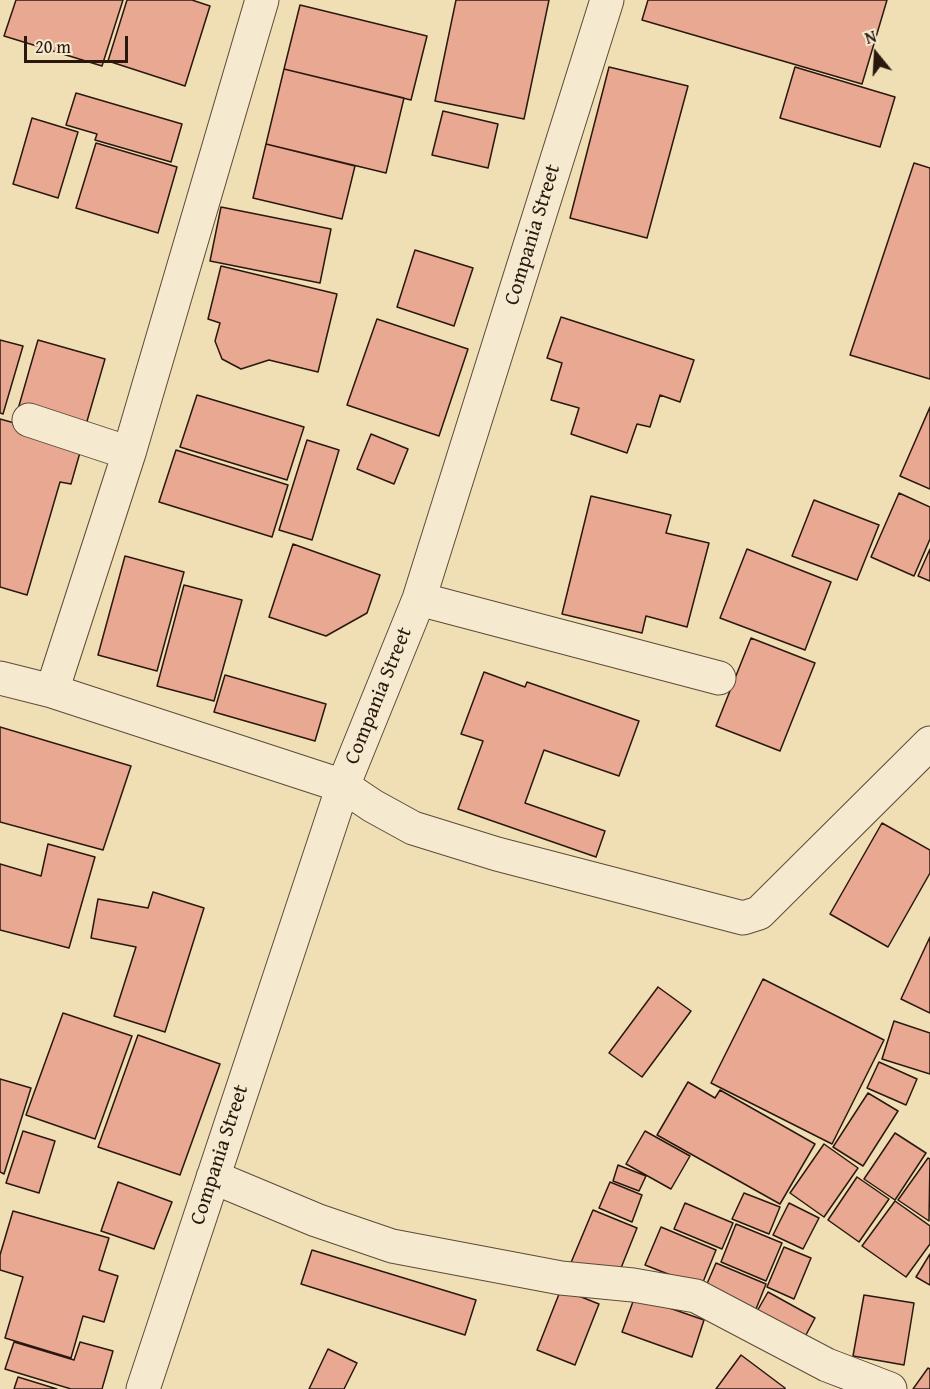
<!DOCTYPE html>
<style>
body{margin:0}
#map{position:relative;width:930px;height:1389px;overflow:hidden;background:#f0dfb5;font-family:"Gentium Book Plus",serif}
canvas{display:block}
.north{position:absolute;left:846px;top:24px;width:60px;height:60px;-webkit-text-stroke:4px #f5eacf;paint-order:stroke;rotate:342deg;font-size:16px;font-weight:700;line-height:24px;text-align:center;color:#2a180e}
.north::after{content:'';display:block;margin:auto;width:21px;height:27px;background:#2a180e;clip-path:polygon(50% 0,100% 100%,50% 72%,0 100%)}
.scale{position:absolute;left:24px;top:36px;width:104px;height:27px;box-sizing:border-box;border:3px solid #2a180e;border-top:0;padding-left:8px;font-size:18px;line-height:21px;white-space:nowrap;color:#2a180e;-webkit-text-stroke:4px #f5eacf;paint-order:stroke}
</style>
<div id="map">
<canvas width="930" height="1389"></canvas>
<div class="north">N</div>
<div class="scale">20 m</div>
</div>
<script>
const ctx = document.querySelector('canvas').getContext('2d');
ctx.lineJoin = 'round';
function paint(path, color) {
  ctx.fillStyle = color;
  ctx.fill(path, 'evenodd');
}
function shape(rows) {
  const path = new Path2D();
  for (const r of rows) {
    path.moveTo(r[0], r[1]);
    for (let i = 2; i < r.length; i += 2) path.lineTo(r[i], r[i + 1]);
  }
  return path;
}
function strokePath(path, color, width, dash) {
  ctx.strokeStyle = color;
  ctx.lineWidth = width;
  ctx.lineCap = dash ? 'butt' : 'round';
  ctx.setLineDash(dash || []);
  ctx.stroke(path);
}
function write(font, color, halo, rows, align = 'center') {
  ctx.font = font + ' "Gentium Book Plus",serif';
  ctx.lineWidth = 5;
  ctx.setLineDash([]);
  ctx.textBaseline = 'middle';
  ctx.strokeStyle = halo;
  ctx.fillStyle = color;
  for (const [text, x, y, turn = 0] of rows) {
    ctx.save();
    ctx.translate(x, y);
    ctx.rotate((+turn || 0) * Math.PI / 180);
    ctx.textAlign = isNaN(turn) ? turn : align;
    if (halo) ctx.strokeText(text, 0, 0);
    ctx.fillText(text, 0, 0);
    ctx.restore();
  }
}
const building = shape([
 [16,0,123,0,102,66,4,36,16,0],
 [127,0,192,0,210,6,185,86,108,61,127,0],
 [456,0,549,0,524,119,435,101,456,0],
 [648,0,887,0,862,84,642,20,648,0],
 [300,5,427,36,411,100,284,69,300,5],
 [609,67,688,86,647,238,570,218,609,67],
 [795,67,895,97,880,147,780,118,795,67],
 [284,69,404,98,386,173,266,144,284,69],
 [76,93,182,124,171,162,95,140,97,134,66,125,76,93],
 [443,111,498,124,488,168,432,155,443,111],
 [32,118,78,132,58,198,13,184,32,118],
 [96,143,177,167,158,233,76,208,96,143],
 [266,144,355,166,342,219,253,198,266,144],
 [914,163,930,168,930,379,850,355,914,163],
 [221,207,331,229,320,283,210,261,221,207],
 [415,250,473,268,454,326,397,307,415,250],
 [221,266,337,294,318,372,269,360,241,369,222,359,215,341,220,323,208,319,221,266],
 [561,317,694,360,680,402,660,395,650,427,637,424,627,453,571,434,579,408,551,400,562,363,547,358,561,317],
 [377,319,468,349,439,436,347,405,377,319],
 [0,340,23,346,3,414,0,413,0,340],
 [38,340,105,359,83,435,16,416,38,340],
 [197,395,304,427,287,480,180,447,197,395],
 [930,407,930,489,900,476,930,407],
 [0,419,83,442,71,484,60,482,27,595,0,587,0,419],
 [371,434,408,449,394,484,357,469,371,434],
 [307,440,339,450,312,540,279,530,307,440],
 [176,450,288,485,272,537,159,502,176,450],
 [899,493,930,507,930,539,914,576,871,557,899,493],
 [591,496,671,515,666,533,709,543,687,627,646,616,642,633,562,614,591,496],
 [814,500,879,525,857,580,792,556,814,500],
 [293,544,380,575,367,613,326,636,269,617,293,544],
 [747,549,831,582,805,650,720,618,747,549],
 [930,549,930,581,918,576,930,549],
 [125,556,184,572,157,671,98,655,125,556],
 [184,585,242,600,214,701,157,686,184,585],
 [751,638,815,663,780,751,716,726,751,638],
 [484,672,525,687,527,682,639,721,619,776,544,750,525,803,605,831,596,857,458,809,483,741,461,734,484,672],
 [225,675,326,704,315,741,214,712,225,675],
 [0,727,131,766,103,850,0,822,0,727],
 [882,823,930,850,930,873,888,947,830,914,882,823],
 [48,844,95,857,69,948,0,930,0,864,41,876,48,844],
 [153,892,204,908,165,1032,114,1016,136,947,91,938,98,899,148,908,153,892],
 [930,937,930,1013,901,999,930,937],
 [763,979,884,1040,832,1144,711,1083,763,979],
 [658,987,691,1011,642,1077,609,1053,658,987],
 [63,1013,132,1036,95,1139,26,1115,63,1013],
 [894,1021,930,1033,930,1074,882,1059,894,1021],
 [138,1035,220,1064,180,1175,98,1147,138,1035],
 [879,1062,917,1079,906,1105,867,1088,879,1062],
 [0,1079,31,1088,4,1174,0,1172,0,1079],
 [688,1082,715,1098,720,1090,815,1144,780,1204,657,1135,688,1082],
 [868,1093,898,1111,863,1166,833,1147,868,1093],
 [23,1131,55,1141,39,1193,6,1183,23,1131],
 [645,1131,690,1156,671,1189,626,1164,645,1131],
 [895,1133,926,1153,895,1200,864,1179,895,1133],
 [824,1144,858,1168,824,1217,790,1193,824,1144],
 [928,1158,930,1159,929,1221,898,1200,928,1158],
 [618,1165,646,1176,639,1191,613,1181,618,1165],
 [857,1177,889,1199,859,1242,828,1220,857,1177],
 [118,1182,172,1202,154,1249,101,1231,118,1182],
 [610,1182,642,1195,632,1222,599,1208,610,1182],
 [744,1193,780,1207,769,1234,732,1219,744,1193],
 [895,1201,930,1226,930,1244,906,1277,862,1246,895,1201],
 [685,1203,733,1223,722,1249,674,1229,685,1203],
 [789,1203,819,1218,803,1249,773,1235,789,1203],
 [593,1210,637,1228,615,1283,570,1265,593,1210],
 [13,1211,109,1238,99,1270,118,1276,104,1322,83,1316,71,1358,5,1338,23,1277,0,1270,0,1255,13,1211],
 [736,1224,782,1243,766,1281,721,1262,736,1224],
 [661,1227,716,1250,701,1287,645,1265,661,1227],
 [784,1247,811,1258,794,1299,767,1287,784,1247],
 [312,1250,476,1300,465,1335,301,1284,312,1250],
 [930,1254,930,1285,916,1277,930,1254],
 [716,1263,766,1284,754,1314,703,1293,716,1263],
 [561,1289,599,1304,575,1365,537,1350,561,1289],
 [768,1292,815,1318,800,1346,752,1320,768,1292],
 [864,1295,914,1303,904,1365,853,1356,864,1295],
 [635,1296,704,1320,692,1357,622,1332,635,1296],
 [14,1342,74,1360,80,1342,113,1351,102,1389,71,1389,5,1369,14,1342],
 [328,1349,357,1363,344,1389,309,1389,328,1349],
 [741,1355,785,1388,785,1389,716,1389,741,1355],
 [928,1368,930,1369,930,1389,913,1389,928,1368],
 [18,1377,57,1389,14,1389,18,1377]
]);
paint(building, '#e8a892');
strokePath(building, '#2a180e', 1.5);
const minor = shape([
 [29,420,129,453],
 [419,599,719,678],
 [0,678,52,691,129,453,262,0],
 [52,691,343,786,373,806,413,828,497,854,743,918,759,913,930,743],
 [213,1177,316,1220,392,1246,561,1278,633,1285,696,1296,827,1365,890,1389],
 [143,1389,343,786,419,599,607,0]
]);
strokePath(minor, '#5c4a38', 35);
strokePath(minor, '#f5eacf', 33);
write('21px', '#2a180e', '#f5eacf', [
 ["Compania Street",533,235,-73],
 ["Compania Street",379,696,-68],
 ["Compania Street",220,1155,-72]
]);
</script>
